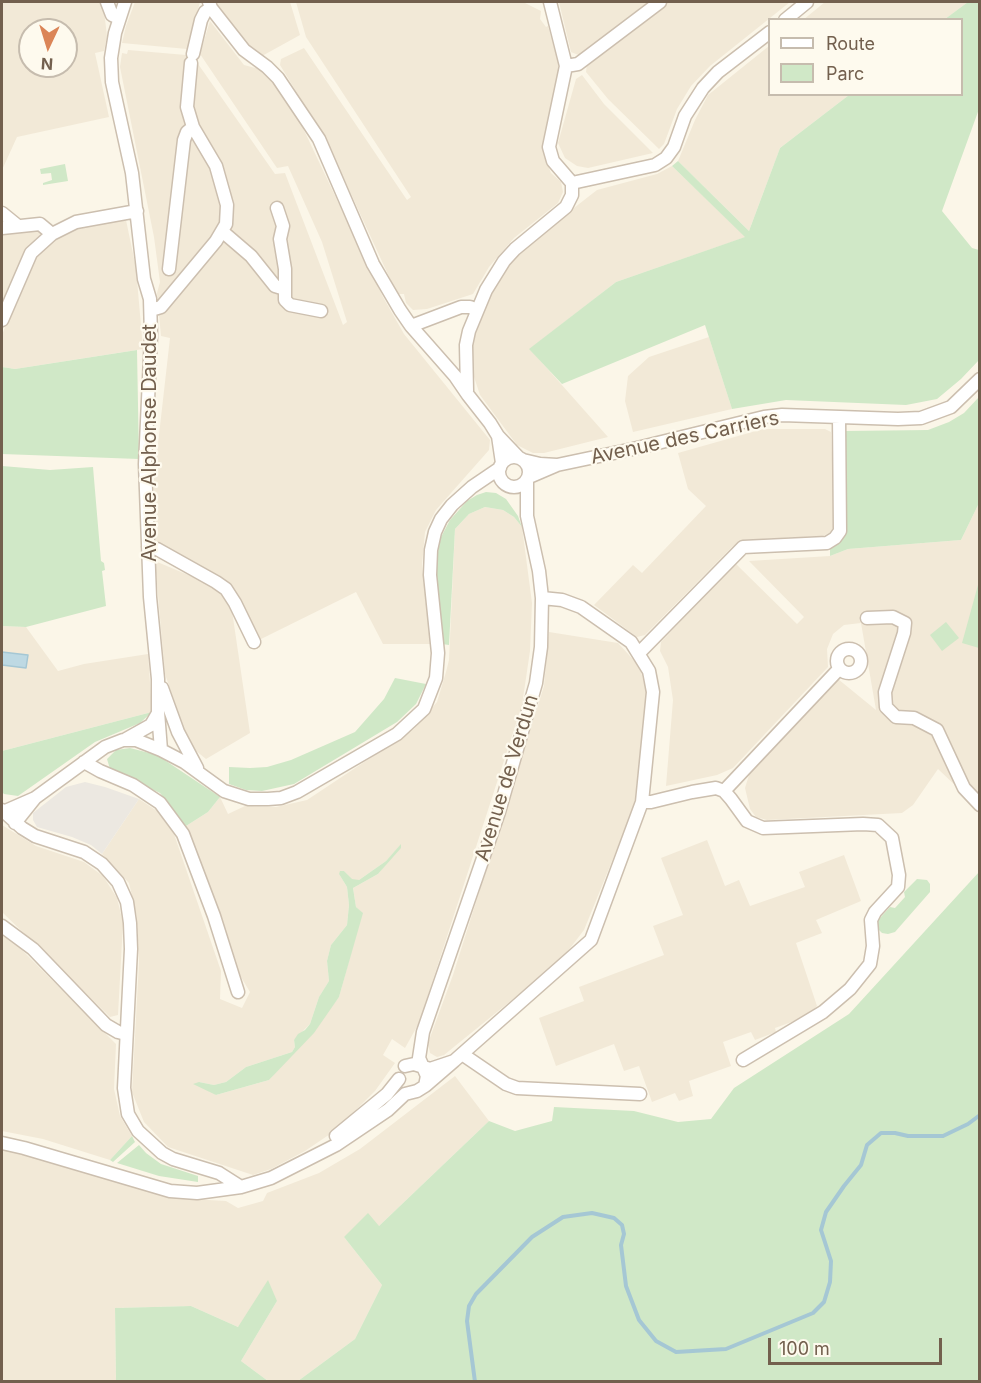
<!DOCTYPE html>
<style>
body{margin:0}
#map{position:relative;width:981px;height:1383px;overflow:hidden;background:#fbf6e8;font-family:Inter,sans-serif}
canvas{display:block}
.frame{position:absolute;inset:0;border:3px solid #73604e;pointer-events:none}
.legend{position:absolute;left:768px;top:18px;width:195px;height:78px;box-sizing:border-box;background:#fefaee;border:2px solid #c6bcae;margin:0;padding:8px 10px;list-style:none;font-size:18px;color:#73604e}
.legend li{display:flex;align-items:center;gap:12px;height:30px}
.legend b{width:30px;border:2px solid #c6bcae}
.north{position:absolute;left:18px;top:18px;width:60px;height:60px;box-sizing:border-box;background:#fefaee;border:2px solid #c6bcae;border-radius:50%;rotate:184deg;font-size:16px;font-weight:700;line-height:24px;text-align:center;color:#73604e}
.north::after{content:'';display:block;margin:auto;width:21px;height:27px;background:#db8557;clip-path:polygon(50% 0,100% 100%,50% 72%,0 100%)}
.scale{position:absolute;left:768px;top:1338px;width:174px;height:27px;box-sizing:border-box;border:3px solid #73604e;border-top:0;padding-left:8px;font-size:18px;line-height:21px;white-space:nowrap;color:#73604e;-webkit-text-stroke:4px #fefaee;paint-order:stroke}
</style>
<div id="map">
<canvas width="981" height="1383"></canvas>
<div class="frame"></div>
<ul class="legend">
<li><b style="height:8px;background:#fff"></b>Route</li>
<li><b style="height:16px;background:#d0e8c7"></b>Parc</li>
</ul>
<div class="north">N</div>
<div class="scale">100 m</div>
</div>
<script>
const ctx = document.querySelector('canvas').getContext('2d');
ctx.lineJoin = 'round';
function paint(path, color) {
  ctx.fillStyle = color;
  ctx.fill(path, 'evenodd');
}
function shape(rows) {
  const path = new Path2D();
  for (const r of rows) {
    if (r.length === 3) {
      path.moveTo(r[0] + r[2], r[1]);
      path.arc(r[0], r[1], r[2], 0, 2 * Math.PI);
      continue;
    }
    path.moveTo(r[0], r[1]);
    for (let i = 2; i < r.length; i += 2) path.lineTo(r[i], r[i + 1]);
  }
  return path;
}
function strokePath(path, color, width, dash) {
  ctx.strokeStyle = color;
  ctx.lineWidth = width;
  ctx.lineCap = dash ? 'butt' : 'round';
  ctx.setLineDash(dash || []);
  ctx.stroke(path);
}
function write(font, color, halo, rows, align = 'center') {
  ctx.font = font + ' Inter,sans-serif';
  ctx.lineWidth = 4.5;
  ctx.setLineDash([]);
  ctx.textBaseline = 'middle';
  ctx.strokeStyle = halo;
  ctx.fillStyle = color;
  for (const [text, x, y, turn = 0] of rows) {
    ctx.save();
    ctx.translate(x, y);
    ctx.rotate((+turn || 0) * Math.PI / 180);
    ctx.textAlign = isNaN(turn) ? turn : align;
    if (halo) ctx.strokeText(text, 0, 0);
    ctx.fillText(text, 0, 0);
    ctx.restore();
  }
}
paint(shape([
 [2,2,103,2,107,36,104,51,95,53,109,117,17,137,2,170],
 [30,30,66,30,66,66,30,66],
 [135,2,200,2,187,49,122,43,126,26],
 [215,2,290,2,300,35,262,56,254,54,216,8],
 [296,2,523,2,541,11,540,19,546,27,548,26,558,62,560,77,545,141,546,160,551,173,561,182,563,192,558,203,514,238,489,267,473,294,427,309,413,310,406,303,404,294,397,294,328,144,280,65,281,59,304,48,407,200,411,197,306,37],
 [559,2,650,2,581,56,571,52],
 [666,2,790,2,710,66,691,86,677,109,664,144,659,149,608,99,586,72,587,64],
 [825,2,968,2,945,19,803,20],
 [210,21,244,65,259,69,269,75,302,126,383,297,404,334,490,440,489,450,436,510,425,532,422,565,430,644,383,644,356,592,259,640,225,583,154,541,154,479,170,338,161,336,157,293,160,282,154,237,120,67,122,53,127,54,128,50,186,55,196,61,275,174,285,173,343,325,347,322,322,242,288,166,277,168,200,54],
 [769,46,770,94,849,95,780,148,749,231,678,161,695,120,708,95],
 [582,75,604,104,653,153,588,168,577,166,565,158,558,143,576,79],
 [672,166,746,237,616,282,530,349,608,437,544,453,533,453,517,445,480,395,471,368,473,339,491,292,515,254,597,190,657,174],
 [126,220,136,268,143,349,15,369,2,367,2,335,27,270,40,252,65,231,101,221],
 [27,229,43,233,23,260,2,313,2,233],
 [709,337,732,409,633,432,625,401,628,376,649,357],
 [763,429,825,429,831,432,835,525,831,532,823,536,742,540,732,547,645,635,637,637,594,605,633,565,642,573,706,506,688,489,678,453],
 [979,503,979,808,938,769,913,805,902,813,767,820,756,817,750,809,745,788,749,775,838,679,876,710,861,623,844,625,833,634,827,649,828,667,733,768,717,775,666,786,673,700,668,667,660,651,661,642,735,563,797,624,804,617,749,561,830,556,848,549,961,540],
 [485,507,503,510,514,517,522,527,532,603,530,651,522,705,419,1023,405,1048,392,1039,383,1055,395,1063,375,1091,336,1130,305,1151,271,1169,253,1175,168,1147,144,1122,132,1092,139,962,137,917,129,883,102,854,139,799,157,811,174,834,221,971,220,999,242,1008,250,992,235,967,204,873,186,826,208,812,220,797,228,814,245,806,276,807,307,800,414,729,437,702,446,672,449,660,455,529,469,514],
 [401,845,378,874,353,888,356,907,362,913,339,997,269,1080,216,1095,199,1082,214,1085,226,1082,246,1067,292,1052,295,1047,294,1040,310,1024,319,997,329,981,327,961,331,945,347,925,349,905,347,887,339,874,344,871,352,880,359,880,386,861],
 [155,561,219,588,231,604,250,733,206,759,190,746,165,674],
 [2,626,26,627,58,671,84,664,148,654,152,712,2,751],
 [549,632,618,643,640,667,647,696,634,807,584,930,561,960,444,1055,437,1057,430,1053,428,1043,453,975,544,686],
 [2,825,36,846,84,862,103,876,117,898,123,923,118,1015,110,1017,2,912],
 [707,840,725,886,739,880,750,906,805,887,799,872,844,855,861,901,816,920,822,933,796,943,817,1006,808,1016,775,1028,776,1032,755,1040,751,1032,723,1042,731,1066,689,1081,693,1096,679,1101,675,1093,652,1102,639,1066,624,1071,614,1044,556,1066,539,1018,584,1001,579,987,664,955,653,926,683,915,661,858],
 [2,930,116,1044,114,1089,120,1116,132,1136,110,1160,43,1139,2,1131],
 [455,1076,489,1121,379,1226,344,1237,382,1285,355,1339,298,1381,268,1381,241,1361,277,1301,238,1327,191,1306,115,1308,116,1381,2,1381,2,1150,16,1151,173,1198,226,1201,238,1208,263,1201,267,1193,319,1173,360,1149]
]), '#f2e9d7');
paint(shape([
 [85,782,105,787,139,799,102,854,91,845,72,837,37,827,33,820,33,813,66,787]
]), '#ece8e1');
paint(shape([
 [968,2,979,2,979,109,942,211,972,248,979,250,979,360,961,379,937,399,906,405,786,400,732,409,705,325,562,384,529,349,616,282,745,237,672,166,678,161,749,231,780,148,849,95,962,94,962,20,945,19],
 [65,164,68,181,43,185,43,183,52,180,51,173,41,174,40,169],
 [137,350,139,459,2,454,2,367,15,369],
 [979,397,979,503,961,540,848,549,830,556,830,549,839,543,845,529,845,431,928,430,949,422,964,413],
 [2,466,50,470,93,467,101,561,104,563,105,570,102,571,106,606,26,627,2,626],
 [486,492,496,493,506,499,518,516,522,527,514,517,503,510,485,507,469,514,455,529,449,645,442,644,436,562,441,537,450,520,467,501,477,495],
 [978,585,980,585,979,648,962,643],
 [946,622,959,638,942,651,930,635],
 [395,678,426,684,416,704,397,722,294,784,262,791,246,790,229,784,229,767,250,768,267,767,291,760,355,732,384,699],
 [152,712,140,723,95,742,18,796,4,794,2,792,2,751],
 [130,748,157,755,220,797,208,812,186,826,160,793,110,769,107,759,116,750],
 [401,844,401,848,378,874,353,888,356,907,363,913,339,997,314,1033,269,1080,216,1095,193,1084,199,1082,214,1085,226,1082,246,1067,292,1052,295,1047,294,1040,298,1034,305,1030,310,1024,319,997,329,981,327,961,331,945,347,925,349,905,347,887,339,874,340,871,344,871,352,879,359,880,386,861],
 [979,872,979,1381,298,1381,355,1339,382,1285,344,1237,368,1213,379,1226,489,1121,515,1131,552,1121,554,1107,634,1111,678,1122,711,1119,734,1088,849,1014],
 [917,879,927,880,930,884,930,892,895,932,888,934,882,933,878,929,877,924,879,919,890,907,895,908,905,897,904,892],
 [132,1136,135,1142,113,1162,110,1160],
 [139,1145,146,1153,161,1164,198,1176,198,1182,159,1176,117,1163],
 [268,1280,277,1301,241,1361,268,1381,116,1381,115,1308,191,1306,238,1327]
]), '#d0e8c7');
const water = shape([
 [2,652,28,655,26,668,2,665,2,652]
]);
paint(water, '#bed9e3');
strokePath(water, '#a5c7d4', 1.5);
strokePath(shape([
 [475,1382,467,1321,469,1306,476,1294,532,1237,563,1217,592,1213,614,1218,622,1225,624,1234,621,1245,626,1286,639,1320,656,1341,676,1352,726,1349,813,1313,824,1302,830,1282,831,1261,821,1230,826,1212,844,1186,861,1165,867,1145,881,1133,895,1133,908,1136,943,1136,968,1124,980,1115]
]), '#a5c7d4', 4);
const street = shape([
 [107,2,112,15,119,18],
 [125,2,115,33,111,58,112,82,132,173,144,279,150,299,151,336,145,464,150,597,158,679,158,712,161,750],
 [209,2,211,8,244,50,267,67,278,78,319,139,373,264,400,310,411,326,455,376,468,395,490,423,498,436],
 [785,20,807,2],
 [193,54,201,20,205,12,211,8],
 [566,66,578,64,660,2],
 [572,183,655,165,666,158,674,147,685,116,703,88,718,72,770,32],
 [277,208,283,226,280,239,285,269,285,300,290,305,321,311],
 [2,213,18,226],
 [2,228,40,224,52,234],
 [223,232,251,256,275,286,285,289],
 [169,269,184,140,187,132,193,127,187,107,191,63],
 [151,310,161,307,216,241,226,224,227,205,216,166,193,127],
 [2,320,31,253,52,234,76,222,137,211],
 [411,326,461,307,470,307,477,310],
 [467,391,466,345,469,331,486,290,504,261,515,249,566,207,572,195,572,183,553,161,549,147,566,66,550,2],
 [514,472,15],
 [523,460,540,464,557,465,529,477],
 [502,463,498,436,519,458],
 [557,465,633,449,764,417,782,415,898,419,921,418,951,407,980,379],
 [148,547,157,549,216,582,226,589,235,603,254,642],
 [867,618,893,617,905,623,904,633,885,692,886,707,896,717,914,718,937,730,964,788,980,805],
 [849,661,12],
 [639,653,743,547,827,543,835,538,840,531,839,417],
 [162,688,178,732,197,768],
 [126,739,151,725,158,713],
 [84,762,100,771,133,785,160,803,183,834,214,916,238,992],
 [724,791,839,669],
 [642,802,651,802,692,792,716,788,724,791,731,799,747,821,763,828,863,824,878,825,892,838,899,875,898,887,875,912,871,920,873,946,870,964,850,989,823,1012,743,1060],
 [2,810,22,828,35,836,84,852,102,864,118,882,127,902,130,923,131,949,124,1088,128,1114,138,1131,162,1153,173,1159,219,1173,241,1187],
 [3,812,35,798,105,747,123,740,136,740,161,750,184,762,224,791,249,799,268,799,281,798,297,792,397,734,424,709,436,678,438,653,430,575,431,550,435,532,441,519,452,505,472,487,500,468],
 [15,823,35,798],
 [2,926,33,949,106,1025,118,1032,126,1034],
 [462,1054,506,1084,517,1088,640,1094],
 [454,1061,591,940,642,802,653,692,649,671,631,642,581,607,562,600,542,598],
 [405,1066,414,1064,430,1069,454,1061,425,1086],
 [336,1136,387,1094,399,1079],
 [2,1143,24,1148,170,1191,197,1193,241,1187,271,1178,336,1145,388,1110,405,1094,417,1091,425,1086,427,1076,419,1058,423,1032,499,812,536,683,541,647,542,598,539,571,527,516,527,481]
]);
strokePath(street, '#ccbfaf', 15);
strokePath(street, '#fff', 12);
write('20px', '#73604e', '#fefaee', [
 ["Avenue des Carriers",685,438,-12],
 ["Avenue Alphonse Daudet",150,443,-90],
 ["Avenue de Verdun",507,778,-73]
]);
</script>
